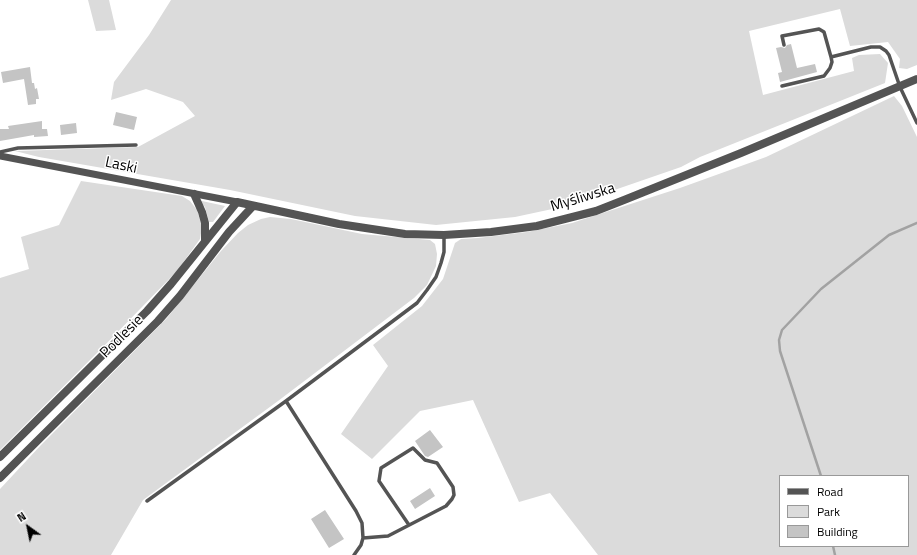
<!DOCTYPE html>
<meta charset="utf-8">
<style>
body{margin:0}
#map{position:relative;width:917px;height:555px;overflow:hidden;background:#fff;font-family:"Titillium Web",sans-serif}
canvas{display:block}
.legend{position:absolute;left:779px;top:475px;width:130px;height:72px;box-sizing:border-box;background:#fff;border:1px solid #999;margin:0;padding:5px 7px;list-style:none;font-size:12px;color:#000}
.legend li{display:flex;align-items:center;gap:8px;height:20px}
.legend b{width:20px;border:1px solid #999}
.north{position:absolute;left:8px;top:507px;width:40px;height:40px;-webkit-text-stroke:3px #fff;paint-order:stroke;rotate:327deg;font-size:11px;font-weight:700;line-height:16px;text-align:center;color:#000}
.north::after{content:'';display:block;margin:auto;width:14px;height:18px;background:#000;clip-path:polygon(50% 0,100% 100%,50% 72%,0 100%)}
</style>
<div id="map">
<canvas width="917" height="555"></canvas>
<ul class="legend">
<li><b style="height:5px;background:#545454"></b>Road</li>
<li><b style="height:11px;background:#dbdbdb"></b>Park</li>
<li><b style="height:11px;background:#c4c4c4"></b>Building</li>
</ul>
<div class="north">N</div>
</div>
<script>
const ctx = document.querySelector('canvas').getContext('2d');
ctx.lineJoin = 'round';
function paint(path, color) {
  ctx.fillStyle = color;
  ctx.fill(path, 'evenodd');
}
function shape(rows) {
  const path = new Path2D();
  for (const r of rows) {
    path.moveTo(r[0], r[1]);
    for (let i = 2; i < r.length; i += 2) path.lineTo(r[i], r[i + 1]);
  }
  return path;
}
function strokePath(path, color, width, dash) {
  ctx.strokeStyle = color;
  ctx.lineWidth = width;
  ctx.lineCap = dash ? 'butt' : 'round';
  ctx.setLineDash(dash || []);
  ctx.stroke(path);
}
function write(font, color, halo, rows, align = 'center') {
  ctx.font = font + ' "Titillium Web",sans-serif';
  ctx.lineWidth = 3;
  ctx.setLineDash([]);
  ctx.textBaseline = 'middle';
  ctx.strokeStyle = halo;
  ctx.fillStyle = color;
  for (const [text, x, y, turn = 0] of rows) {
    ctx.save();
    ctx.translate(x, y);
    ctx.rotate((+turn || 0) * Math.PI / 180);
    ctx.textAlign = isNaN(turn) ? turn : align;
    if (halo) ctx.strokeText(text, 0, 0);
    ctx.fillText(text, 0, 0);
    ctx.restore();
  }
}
paint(shape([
 [88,0,109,0,116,30,96,31],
 [171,0,917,0,917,65,907,69,899,68,900,59,888,42,850,46,840,9,749,31,763,95,854,71,852,58,859,55,880,54,888,63,885,83,700,157,681,167,571,205,515,217,436,225,355,216,230,190,39,157,15,151,138,147,195,116,183,102,146,89,111,100,114,82,149,35],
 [894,96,902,106,917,137,917,555,598,555,550,493,519,502,473,400,420,411,372,459,341,434,388,366,373,345,422,306,443,279,455,243,461,239,478,238,527,232,572,223,680,188,766,157],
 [780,476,908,476,908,546,780,546],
 [81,181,182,196,190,201,197,210,202,227,200,239,177,271,107,343,0,450,0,278,29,269,21,237,59,225],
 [202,201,225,206,213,222,209,222,205,207,200,202],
 [270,217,291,219,362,234,430,240,435,244,437,254,436,266,427,285,414,298,278,401,143,500,111,555,0,555,0,489,41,445,167,318,221,251,238,233,248,225,261,219]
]), '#dbdbdb');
strokePath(shape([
 [821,476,780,351,779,340,782,330,821,289,889,235,917,223],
 [833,546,835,555]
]), '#a2a2a2', 2.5);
paint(shape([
 [791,44,797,68,815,64,817,72,780,82,778,73,782,72,776,48,781,47,785,48,787,45],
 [30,67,32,83,34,83,35,89,37,88,39,99,36,99,36,104,28,105,24,79,3,83,1,72],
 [116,112,137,117,134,130,113,125],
 [42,121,42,129,47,129,48,136,34,137,34,135,0,141,0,129,9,129,8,126],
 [76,123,77,133,61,135,60,125],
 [430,430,443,447,428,457,425,456,415,441],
 [430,488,435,496,415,509,410,501],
 [325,510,344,539,329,548,311,519]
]), '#c4c4c4');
strokePath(shape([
 [784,45,782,36,819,29,824,32,831,57],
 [782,86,824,76,830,68,832,62,831,57,871,47,880,47,886,51,889,55,900,87,917,123],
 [0,152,18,148,136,145],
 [147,501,286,401],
 [363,538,388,536,446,506,452,499,454,495,453,487,437,463,425,460,413,448,381,468,379,481,409,525],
 [354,555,361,545,363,538,362,523,356,511,286,401,417,303,427,290,436,277,441,263,444,252,444,236]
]), '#545454', 3.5);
strokePath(shape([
 [0,156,237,202]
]), '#545454', 7);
strokePath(shape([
 [194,194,202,212,205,223,205,241],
 [0,457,147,311,171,284,237,202,339,224,405,234,444,235,491,232,537,226,596,211,624,200,741,153,917,79],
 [0,478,158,321,180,296,229,232,253,206]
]), '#545454', 8);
write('15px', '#000', '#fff', [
 ["Laski",121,166,12],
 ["Myśliwska",583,198,-17],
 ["Podlesie",122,337,-45]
]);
</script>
